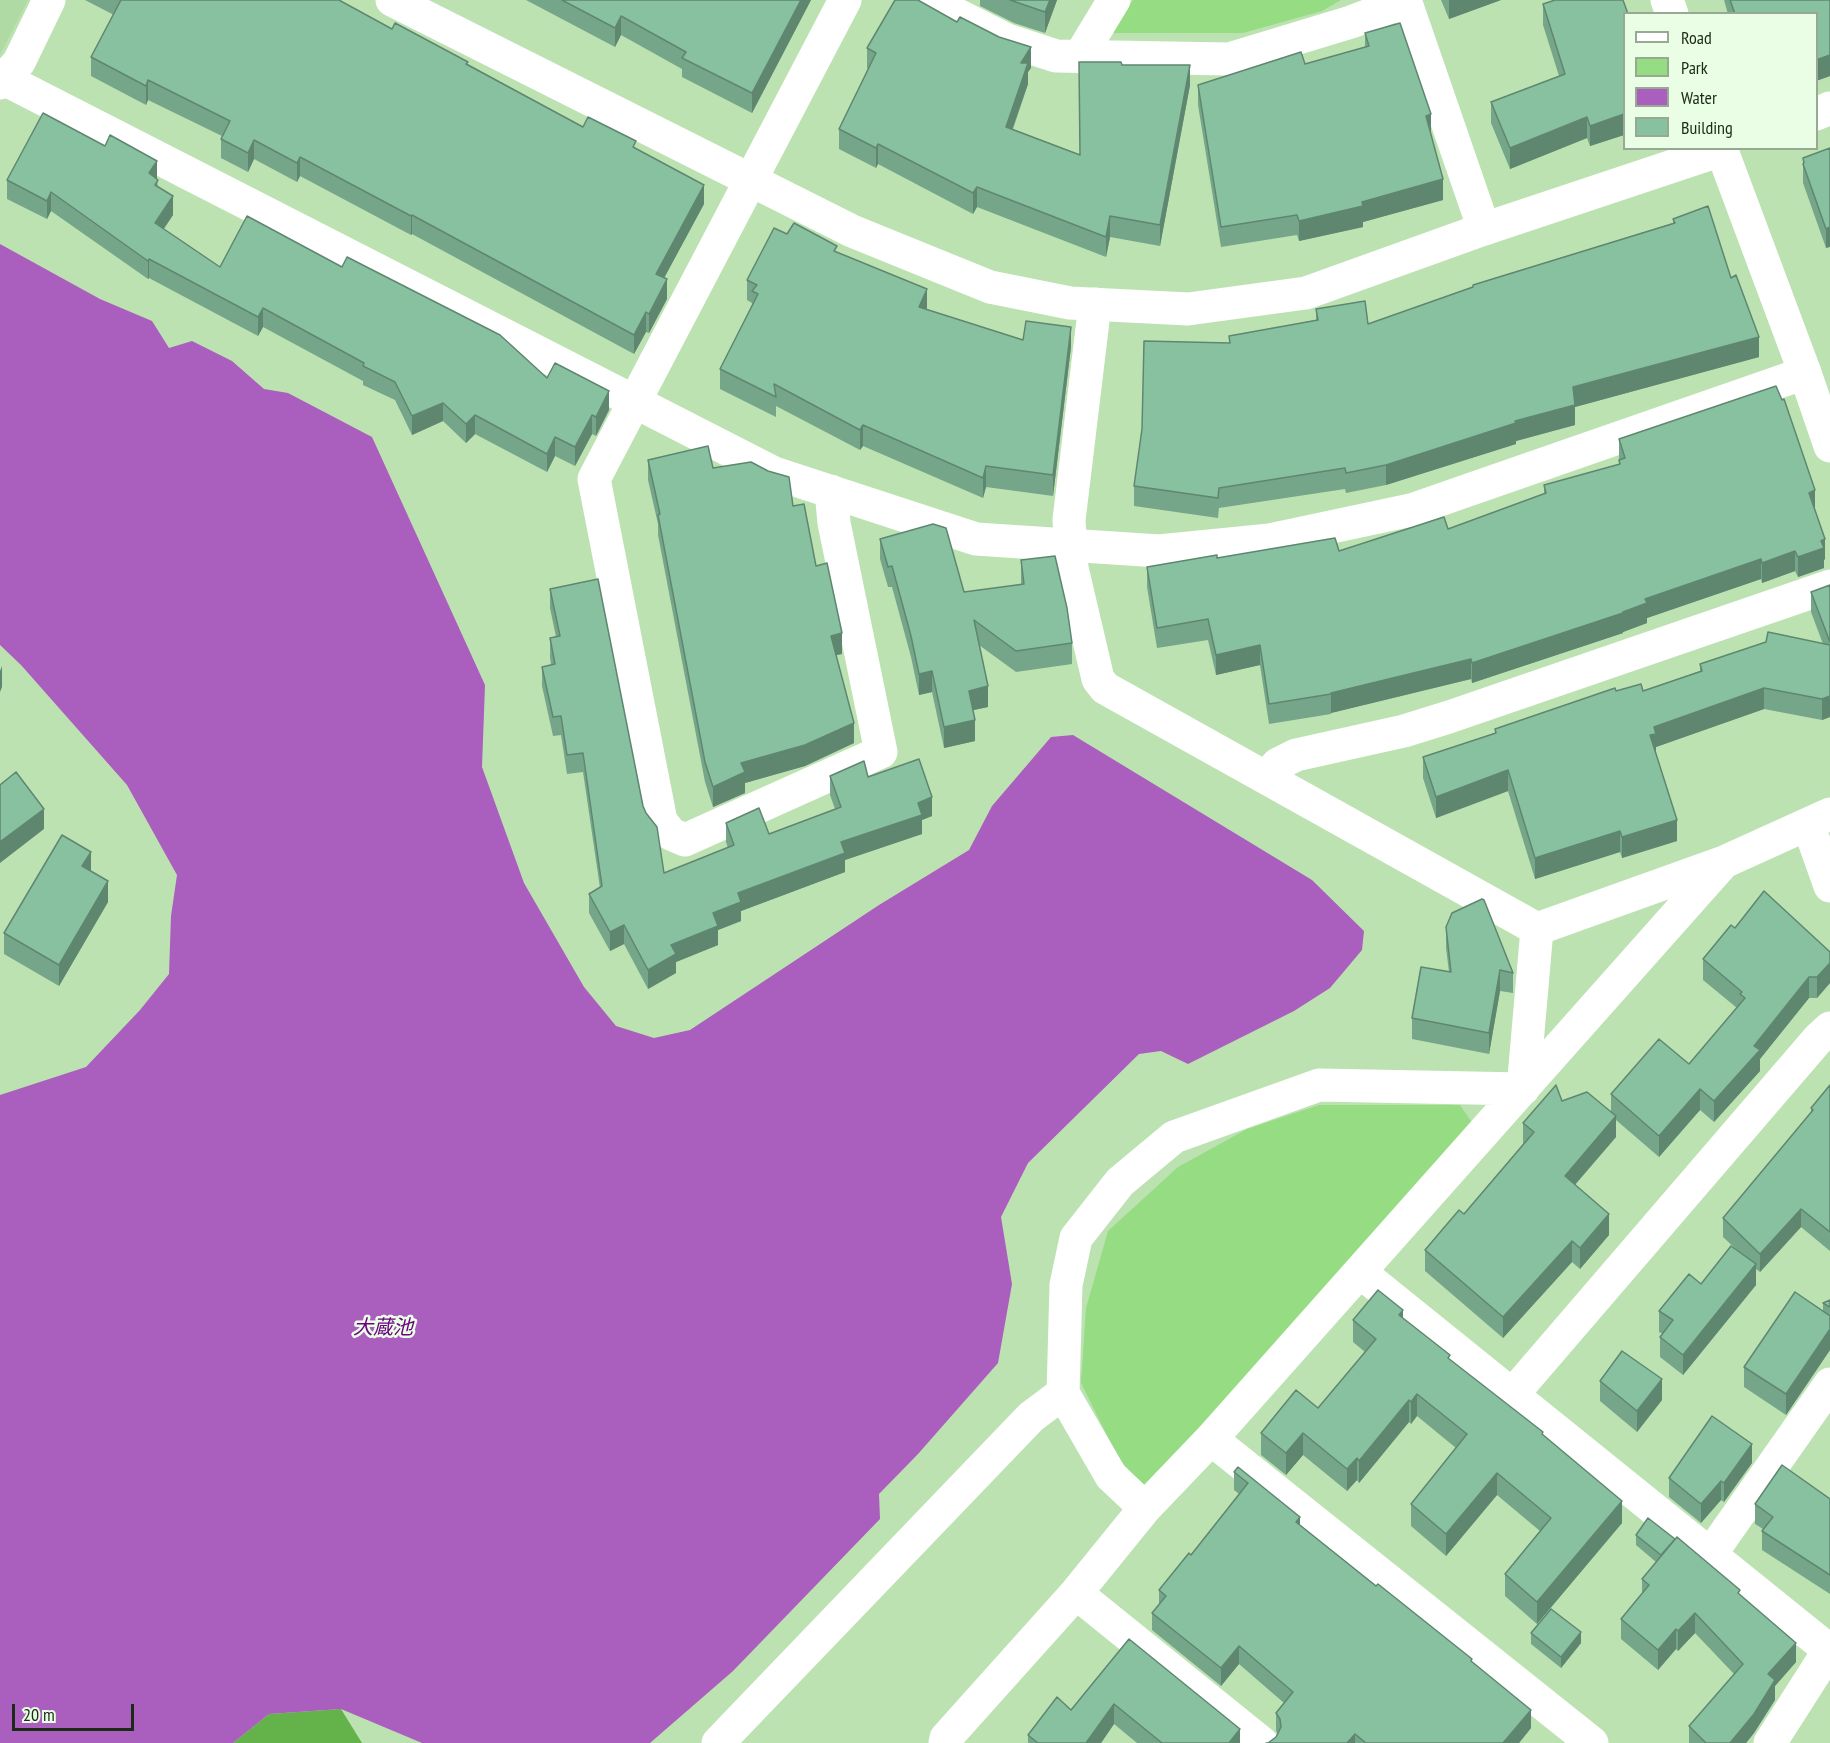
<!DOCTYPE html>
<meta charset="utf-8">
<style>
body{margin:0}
#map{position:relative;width:1830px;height:1743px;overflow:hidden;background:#bde2b2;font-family:"PT Sans Narrow",sans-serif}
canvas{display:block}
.legend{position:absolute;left:1623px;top:12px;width:195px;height:138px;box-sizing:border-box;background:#eafde5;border:2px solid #98a993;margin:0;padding:8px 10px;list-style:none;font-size:18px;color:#1c2a18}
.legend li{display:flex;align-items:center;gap:12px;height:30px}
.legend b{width:30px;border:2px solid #98a993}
.scale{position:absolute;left:12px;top:1704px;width:122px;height:27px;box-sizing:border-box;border:3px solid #1c2a18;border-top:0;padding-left:8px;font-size:18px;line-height:21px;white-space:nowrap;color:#1c2a18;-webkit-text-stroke:4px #eafde5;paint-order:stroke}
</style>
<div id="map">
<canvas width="1830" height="1743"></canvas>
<ul class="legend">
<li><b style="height:8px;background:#fff"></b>Road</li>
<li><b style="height:16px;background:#96dc82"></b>Park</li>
<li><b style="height:16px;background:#aa5ebe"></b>Water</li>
<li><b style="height:16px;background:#88c1a0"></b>Building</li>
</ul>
<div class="scale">20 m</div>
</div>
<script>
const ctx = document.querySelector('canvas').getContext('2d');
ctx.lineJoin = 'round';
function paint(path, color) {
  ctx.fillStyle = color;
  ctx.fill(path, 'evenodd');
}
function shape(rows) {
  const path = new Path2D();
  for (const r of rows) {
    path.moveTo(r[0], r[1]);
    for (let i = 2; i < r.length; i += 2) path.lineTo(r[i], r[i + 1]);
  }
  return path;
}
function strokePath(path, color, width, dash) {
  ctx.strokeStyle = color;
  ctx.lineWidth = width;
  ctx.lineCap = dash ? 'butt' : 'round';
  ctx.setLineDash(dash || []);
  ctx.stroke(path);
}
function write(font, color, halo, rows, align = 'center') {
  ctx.font = font + ' "PT Sans Narrow","Noto Sans JP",sans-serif';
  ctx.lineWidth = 5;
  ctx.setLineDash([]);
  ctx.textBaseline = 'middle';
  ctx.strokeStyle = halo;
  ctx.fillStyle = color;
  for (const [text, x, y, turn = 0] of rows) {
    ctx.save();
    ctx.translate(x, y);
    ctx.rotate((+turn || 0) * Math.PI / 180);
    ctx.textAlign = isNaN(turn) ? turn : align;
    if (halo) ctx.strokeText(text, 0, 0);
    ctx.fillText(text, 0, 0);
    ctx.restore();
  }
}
paint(shape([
 [0,0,28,0,0,55]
]), '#b0daa4');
paint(shape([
 [1133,0,1341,0,1322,11,1243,33,1112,33],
 [1319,1105,1460,1105,1473,1124,1145,1488,1118,1458,1081,1383,1086,1308,1108,1231,1178,1167,1247,1129]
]), '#96dc82');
paint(shape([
 [341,1709,362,1743,233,1743,269,1714]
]), '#63b24a');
paint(shape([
 [0,244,100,299,152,321,169,348,192,341,232,361,264,389,288,393,372,437,485,685,482,767,524,883,584,987,616,1026,654,1038,690,1030,879,905,969,850,992,806,1051,737,1073,735,1312,880,1364,931,1362,950,1330,988,1294,1011,1188,1064,1161,1051,1139,1054,1028,1163,1001,1217,1012,1284,998,1363,918,1454,879,1494,880,1519,733,1671,650,1743,422,1743,341,1709,269,1714,233,1743,0,1743,0,1095,86,1067,140,1010,169,974,171,916,177,875,127,785,21,665,0,645]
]), '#aa5ebe');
strokePath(shape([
 [928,0,1007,40,1056,56,1229,59,1351,22,1406,1],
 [1405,0,1484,229],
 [1080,56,1114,0],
 [4,79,774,473,976,539,1159,551,1270,540,1411,510,1805,373],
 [0,83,19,62,49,0],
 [1816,114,1830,108],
 [1095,304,1069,520,1072,568,1098,679,1105,688,1537,929,1724,862,1830,814],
 [831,491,834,523,881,752,685,840,671,834,661,821,594,479,845,0],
 [1266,777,1278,764,1296,755,1404,731,1449,717,1830,586],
 [1808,824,1830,886],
 [1360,1272,1830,1651],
 [1512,1395,1818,1039,1830,1028],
 [1211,1439,1592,1743],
 [1145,1508,1111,1476,1063,1393,1066,1285,1076,1238,1120,1182,1174,1137,1319,1085,1523,1089,1537,929],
 [1710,1555,1830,1384],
 [1076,1593,1262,1743],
 [718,1743,1031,1417,1063,1393],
 [945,1743,946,1738,1076,1593,1145,1508,1211,1439,1722,864],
 [1770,1743,1830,1649]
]), '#fff', 33);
strokePath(shape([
 [392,0,852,231,990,287,1070,303,1188,309,1306,293,1484,229,1721,150],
 [1667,0,1672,14],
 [1721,148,1805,373,1830,446]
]), '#fff', 33);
paint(shape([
 [85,0,339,0,392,29,468,64,583,127,636,149,704,204,664,278,667,299,649,333,646,332,634,354,412,234,411,235,300,176,297,182,254,159,248,172,221,158,221,139,222,136,148,100,146,105,91,76,91,57,114,15],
 [526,0,811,0,752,113,682,77,682,69,621,35,615,47],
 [980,0,1057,0,1045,33,1014,23,980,6],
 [1441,0,1501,0,1449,19],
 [1724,0,1830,0,1830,76,1816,81,1816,14,1728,14],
 [1543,4,1624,14,1624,135,1590,146,1587,138,1510,169,1491,123,1491,102,1559,76,1543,25],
 [1365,33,1431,135,1443,200,1363,222,1363,227,1299,241,1297,235,1221,247,1198,105,1198,85,1305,64,1365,47],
 [867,48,1031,68,1028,72,1028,84,1013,129,1080,155,1122,65,1190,85,1160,246,1110,237,1106,257,977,207,973,214,878,164,876,168,839,149,839,129,868,69,867,68],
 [105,146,157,180,158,187,173,215,164,229,220,267,547,378,609,410,596,436,592,434,575,466,555,456,547,472,475,434,466,443,443,421,412,435,395,400,363,385,363,381,263,327,258,336,149,278,148,279,51,211,47,219,7,199,7,180],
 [1830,148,1826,248,1803,183,1803,158],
 [1673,219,1731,278,1759,357,1575,407,1575,425,1516,441,1516,444,1386,485,1346,493,1345,489,1219,508,1218,518,1134,506,1134,486,1229,343,1229,336,1316,320,1316,309,1368,324,1473,287,1473,285,1673,223],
 [787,234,837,252,926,309,1023,340,1071,347,1053,496,986,487,983,498,863,446,860,450,776,406,776,417,720,389,720,369,752,305,752,303,747,300,747,280],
 [1619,439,1815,510,1825,559,1824,560,1824,568,1798,577,1795,571,1762,583,1761,579,1647,618,1647,623,1623,632,1623,633,1472,683,1471,679,1331,713,1331,714,1269,724,1260,665,1216,675,1208,640,1157,648,1147,587,1147,567,1217,558,1339,551,1448,529,1544,494,1544,485,1619,464],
 [648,460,713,468,793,506,842,654,836,655,854,743,805,766,745,783,745,793,713,807,705,782,658,535,658,524,648,480],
 [880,539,964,592,1021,585,1021,560,1072,643,1072,664,1016,672,979,645,988,707,973,710,975,741,944,748,932,692,919,695,911,657,892,587,888,587,880,559],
 [1830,585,1830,717,1822,720,1764,709,1656,747,1656,753,1677,841,1622,858,1620,852,1535,879,1508,791,1436,818,1423,778,1423,757,1495,733,1495,729,1616,691,1643,691,1700,671,1700,664,1823,644,1811,612,1811,592],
 [550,589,643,806,664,873,728,848,726,842,726,823,769,834,835,809,830,795,830,776,868,777,932,816,922,820,922,834,845,860,845,872,741,911,741,921,718,930,718,945,676,962,676,973,648,989,624,944,610,951,589,913,589,894,600,888,583,772,567,774,561,735,553,736,542,686,542,667,551,665,550,657,550,638,556,637,550,608],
 [91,871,108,902,59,986,4,954,4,933],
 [1446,927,1513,973,1513,993,1500,991,1489,1054,1412,1039,1412,1018,1449,972,1446,948],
 [1735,928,1830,952,1830,983,1817,998,1809,998,1760,1059,1760,1071,1714,1122,1700,1110,1659,1157,1616,1120,1616,1137,1575,1185,1609,1235,1580,1269,1572,1262,1503,1338,1425,1271,1425,1250,1464,1214,1523,1144,1523,1123,1562,1101,1611,1112,1611,1094,1689,1064,1737,1008,1703,980,1703,959],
 [1830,1085,1830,1251,1801,1227,1760,1272,1756,1269,1756,1285,1683,1375,1660,1357,1660,1337,1663,1334,1659,1332,1659,1311,1701,1284,1739,1252,1723,1237,1723,1218,1811,1113,1811,1108],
 [1830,1300,1830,1350,1786,1415,1744,1387,1744,1367,1823,1311,1823,1303],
 [1403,1318,1450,1360,1543,1435,1622,1523,1537,1624,1505,1596,1505,1574,1540,1531,1497,1495,1446,1556,1411,1526,1411,1504,1456,1448,1417,1416,1411,1424,1409,1422,1359,1483,1357,1480,1347,1491,1303,1455,1286,1475,1261,1455,1261,1433,1318,1408,1365,1352,1353,1342,1353,1320],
 [1600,1381,1662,1400,1637,1432,1600,1401],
 [1752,1463,1724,1502,1721,1500,1701,1523,1669,1497,1669,1478],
 [1234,1472,1472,1662,1531,1728,1519,1743,1266,1743,1268,1743,1276,1737,1278,1734,1276,1731,1276,1713,1284,1703,1239,1664,1221,1686,1152,1630,1152,1613,1159,1604,1159,1590,1191,1555,1239,1494,1234,1490],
 [1830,1499,1830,1594,1762,1550,1762,1531,1763,1529,1755,1524,1755,1504],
 [1636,1535,1740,1595,1796,1662,1775,1686,1775,1700,1754,1733,1746,1743,1689,1743,1689,1726,1734,1674,1695,1633,1678,1651,1676,1649,1658,1670,1621,1639,1621,1619,1642,1594,1642,1579,1656,1562,1636,1545],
 [1531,1633,1581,1643,1561,1668,1531,1644],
 [1129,1639,1240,1743,1137,1743,1114,1724,1101,1743,1028,1743,1028,1735,1071,1710]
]), '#75a68a');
paint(shape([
 [801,0,811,0,752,113,752,93],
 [1050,0,1057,0,1045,33,1045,12],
 [1449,0,1501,0,1449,19],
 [621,16,621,35,615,47,615,28],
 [1031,47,1031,68,1028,72,1028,84,1006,147,1006,127,1021,63],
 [1830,55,1830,76,1816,81,1816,60],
 [1190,65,1190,85,1160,246,1160,225],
 [148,80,148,100,146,105,146,86],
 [1431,114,1431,135,1426,116],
 [1624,114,1624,135,1590,146,1590,126],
 [1587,117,1587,138,1510,169,1510,148],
 [254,140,254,159,248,172,248,153],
 [878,144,878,164,876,168,876,148],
 [300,157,300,176,297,182,297,163],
 [157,161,157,180,149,173],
 [1443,179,1443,200,1363,222,1363,227,1299,241,1299,221,1362,202],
 [704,185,704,204,656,293,656,274],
 [977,187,977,207,973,214,973,193],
 [51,192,51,211,47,219,47,201],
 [173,196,173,215,155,241,155,223],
 [412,215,412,234,411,235,411,216],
 [1110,216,1110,237,1106,257,1106,237],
 [1830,227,1830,247,1826,248,1826,229],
 [149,259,149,278,148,279,148,261],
 [667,279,667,299,649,333,649,314],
 [927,289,927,309,919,307],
 [263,308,263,327,258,336,258,317],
 [646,312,646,332,634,354,634,335],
 [1071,327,1071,347,1053,496,1053,475],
 [1759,337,1759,357,1575,407,1575,425,1516,441,1516,444,1386,485,1386,465,1515,421,1573,387],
 [609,391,609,410,596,436,596,417],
 [443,403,443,421,412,435,412,416],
 [475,415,475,434,466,443,466,424],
 [592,415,592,434,575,466,575,447],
 [863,425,863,446,860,450,860,430],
 [555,437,555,456,547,472,547,454],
 [986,466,986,487,983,498,983,478],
 [1815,490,1815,510,1809,493],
 [1825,539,1825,559,1824,560,1824,568,1798,577,1798,557,1821,541],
 [1795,551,1795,571,1762,583,1762,563],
 [1761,559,1761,579,1647,618,1647,623,1623,632,1623,633,1472,683,1472,663,1623,612,1645,599],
 [842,633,842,654,831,656,831,636],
 [1260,645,1260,665,1216,675,1216,655],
 [1471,659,1471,679,1331,713,1331,693],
 [2,666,2,687,0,692,0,671],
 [932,671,932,692,919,695,919,674],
 [988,686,988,707,969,711,969,691],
 [1764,688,1764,709,1656,747,1656,754,1650,735,1654,727],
 [1830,696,1830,717,1822,720,1822,699],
 [975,720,975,741,944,748,944,727],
 [854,723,854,743,805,766,745,783,745,793,713,807,713,787,741,763],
 [1508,770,1508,791,1436,818,1436,797],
 [932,797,932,816,922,820,922,834,845,860,845,872,741,911,741,921,718,930,718,945,676,962,676,973,648,989,648,970,671,945,713,913,738,893,841,842,918,803],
 [44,809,44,829,0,863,0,842],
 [1677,820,1677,841,1622,858,1622,837],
 [1620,831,1620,852,1535,879,1535,858],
 [91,852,91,873,82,866],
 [108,881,108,902,59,986,59,965],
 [624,925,624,944,610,951,610,932],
 [1830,963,1830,983,1817,998,1817,977],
 [1500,970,1500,991,1489,1054,1489,1033],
 [1809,977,1809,998,1760,1059,1760,1071,1714,1122,1714,1101,1754,1046],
 [1700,1089,1700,1110,1659,1157,1659,1136],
 [1616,1116,1616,1137,1565,1196,1565,1176],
 [1801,1209,1801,1227,1760,1272,1760,1254],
 [1609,1214,1609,1235,1580,1269,1580,1248],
 [1572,1241,1572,1262,1503,1338,1503,1317],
 [1756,1264,1756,1285,1683,1375,1683,1355],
 [1403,1310,1403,1332,1399,1315],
 [1830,1329,1830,1350,1786,1415,1786,1394],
 [1662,1379,1662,1400,1637,1432,1637,1411],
 [1417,1394,1417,1416,1411,1424,1411,1402],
 [1409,1400,1409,1422,1359,1483,1359,1461],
 [1303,1433,1303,1455,1286,1475,1286,1453],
 [1752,1444,1752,1463,1724,1502,1724,1483],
 [1357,1458,1357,1480,1347,1491,1347,1469],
 [1497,1473,1497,1495,1446,1556,1446,1534],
 [1721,1481,1721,1500,1701,1523,1701,1504],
 [1622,1501,1622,1523,1537,1624,1537,1602],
 [1300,1517,1300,1535,1296,1522],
 [1695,1613,1695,1633,1678,1651,1678,1631],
 [1676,1629,1676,1649,1658,1670,1658,1650],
 [1581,1632,1581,1643,1561,1668,1561,1657],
 [1796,1643,1796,1662,1775,1686,1775,1700,1754,1733,1746,1743,1730,1743,1768,1674],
 [1239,1646,1239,1664,1221,1686,1221,1668],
 [1114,1704,1114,1724,1101,1743,1086,1743],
 [1531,1710,1531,1728,1519,1743,1503,1743],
 [1240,1729,1240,1743,1229,1743],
 [1355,1734,1355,1743,1347,1743]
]), '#5f8770');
const building = shape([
 [121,0,339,0,392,29,395,23,468,62,466,64,583,127,588,117,636,141,633,147,704,185,656,274,667,279,649,314,646,312,634,335,412,215,411,216,300,157,297,163,254,140,248,153,221,139,230,121,148,80,146,86,91,57,121,0],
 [562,0,801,0,752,93,682,58,686,52,621,16,615,28,562,0],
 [895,0,918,0,957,22,960,17,999,37,1031,47,1021,63,1028,63,1006,127,1080,155,1079,62,1121,62,1122,65,1190,65,1160,225,1110,216,1106,237,977,187,973,193,878,144,876,148,839,129,876,53,867,48,895,0],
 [1010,0,1050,0,1045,12,1010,0],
 [1555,0,1623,0,1628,14,1624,14,1624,114,1590,126,1587,117,1510,148,1491,102,1565,74,1543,4,1555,0],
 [1730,0,1830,0,1830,55,1816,60,1816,14,1735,14,1730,0],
 [1400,23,1431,114,1426,116,1443,179,1362,202,1363,206,1299,221,1297,215,1221,227,1198,85,1301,52,1305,64,1369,46,1365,33,1400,23],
 [43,113,105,146,110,135,157,161,149,173,158,180,155,185,173,196,155,223,220,267,247,216,342,267,347,257,500,335,547,378,555,363,609,391,596,417,592,415,575,447,555,437,547,454,475,415,466,424,443,403,412,416,395,382,363,366,364,363,263,308,258,317,149,259,148,261,51,192,47,201,7,180,43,113],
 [1830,148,1830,227,1826,229,1803,164,1804,163,1803,158,1830,148],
 [1708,206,1731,278,1736,275,1759,337,1573,387,1575,405,1515,421,1516,423,1386,465,1346,473,1345,468,1219,488,1218,498,1134,486,1142,429,1144,341,1230,343,1229,336,1318,320,1316,309,1365,301,1368,324,1473,287,1473,285,1675,223,1673,219,1708,206],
 [794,223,837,246,834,251,927,289,919,307,1023,340,1026,321,1071,327,1053,475,986,466,983,478,863,425,860,430,774,384,776,397,720,369,758,294,752,291,757,285,747,280,774,228,787,234,794,223],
 [1776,386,1782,400,1784,399,1815,490,1809,493,1825,539,1821,541,1824,548,1798,557,1795,551,1762,563,1761,559,1645,599,1647,603,1623,612,1623,613,1472,663,1471,659,1331,693,1331,694,1269,704,1260,645,1216,655,1208,619,1157,628,1147,567,1217,555,1217,558,1335,538,1339,551,1444,517,1448,529,1546,493,1544,485,1620,464,1619,460,1625,458,1619,439,1776,386],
 [708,446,713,468,751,462,768,471,789,477,793,506,804,504,816,566,827,563,842,633,831,636,854,723,805,745,741,763,745,772,713,787,705,762,658,515,660,514,648,460,708,446],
 [933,524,946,528,964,592,1024,584,1021,560,1055,556,1067,608,1072,643,1016,651,974,620,988,686,969,691,975,720,944,727,932,671,919,674,911,636,892,566,888,567,880,539,933,524],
 [598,579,643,806,646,813,657,827,664,873,734,845,726,823,759,808,769,834,841,807,830,776,864,761,868,777,919,759,932,797,918,803,922,815,841,842,845,853,738,893,741,902,713,913,718,926,671,945,676,954,648,970,624,925,610,932,589,894,602,886,583,753,567,755,561,716,553,717,542,667,555,664,550,638,560,636,550,589,598,579],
 [1830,585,1830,642,1811,592,1830,585],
 [1768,632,1830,645,1830,696,1822,699,1764,688,1654,727,1656,734,1650,735,1677,820,1622,837,1620,831,1535,858,1508,770,1436,797,1423,757,1496,733,1495,729,1615,688,1616,691,1641,684,1643,691,1702,671,1700,664,1766,642,1768,632],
 [16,772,44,809,0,842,0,785,16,772],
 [62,835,91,852,82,866,108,881,59,965,4,933,62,835],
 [1764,891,1830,952,1830,963,1817,977,1809,977,1754,1046,1760,1050,1714,1101,1700,1089,1659,1136,1611,1094,1659,1039,1689,1064,1745,998,1740,994,1742,992,1703,959,1731,925,1735,928,1764,891],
 [1482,899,1484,900,1513,973,1500,970,1489,1033,1412,1018,1421,967,1451,972,1446,927,1452,913,1482,899],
 [1556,1085,1562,1101,1587,1092,1616,1116,1565,1176,1609,1214,1580,1248,1572,1241,1503,1317,1425,1250,1459,1210,1464,1214,1534,1132,1523,1123,1556,1085],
 [1830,1085,1830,1232,1801,1209,1760,1254,1723,1218,1813,1110,1811,1108,1830,1085],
 [1731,1246,1756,1264,1683,1355,1660,1337,1673,1320,1659,1311,1689,1274,1701,1284,1731,1246],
 [1378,1290,1403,1310,1399,1315,1450,1355,1448,1358,1543,1432,1542,1434,1622,1501,1537,1602,1505,1574,1551,1518,1497,1473,1446,1534,1411,1504,1467,1434,1417,1394,1411,1402,1409,1400,1359,1461,1357,1458,1347,1469,1303,1433,1286,1453,1261,1433,1296,1390,1318,1408,1376,1339,1353,1320,1378,1290],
 [1795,1292,1830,1316,1830,1329,1786,1394,1744,1367,1795,1292],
 [1830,1300,1830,1307,1823,1303,1830,1300],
 [1622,1351,1662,1379,1637,1411,1600,1381,1622,1351],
 [1712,1416,1752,1444,1724,1483,1721,1481,1701,1504,1669,1478,1712,1416],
 [1782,1465,1830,1499,1830,1575,1762,1531,1773,1517,1755,1504,1782,1465],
 [1238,1467,1300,1517,1296,1522,1376,1586,1378,1584,1472,1659,1471,1661,1531,1710,1503,1743,1366,1743,1355,1734,1347,1743,1266,1743,1268,1743,1276,1737,1281,1727,1280,1719,1276,1713,1293,1692,1239,1646,1221,1668,1152,1613,1166,1596,1159,1590,1189,1553,1191,1555,1248,1483,1234,1472,1238,1467],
 [1648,1518,1675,1539,1661,1555,1636,1535,1648,1518],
 [1677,1537,1740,1590,1738,1593,1796,1643,1768,1674,1775,1680,1754,1714,1730,1743,1706,1743,1689,1726,1743,1664,1695,1613,1678,1631,1676,1629,1658,1650,1621,1619,1649,1585,1642,1579,1677,1537],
 [1551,1609,1581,1632,1561,1657,1531,1633,1551,1609],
 [1129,1639,1240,1729,1229,1743,1162,1743,1114,1704,1086,1743,1038,1743,1028,1735,1057,1697,1071,1710,1129,1639]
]);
paint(building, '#88c1a0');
strokePath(building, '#5f8770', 1.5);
write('italic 20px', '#6e0285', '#eafde5', [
 ["大蔵池",383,1328]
]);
</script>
